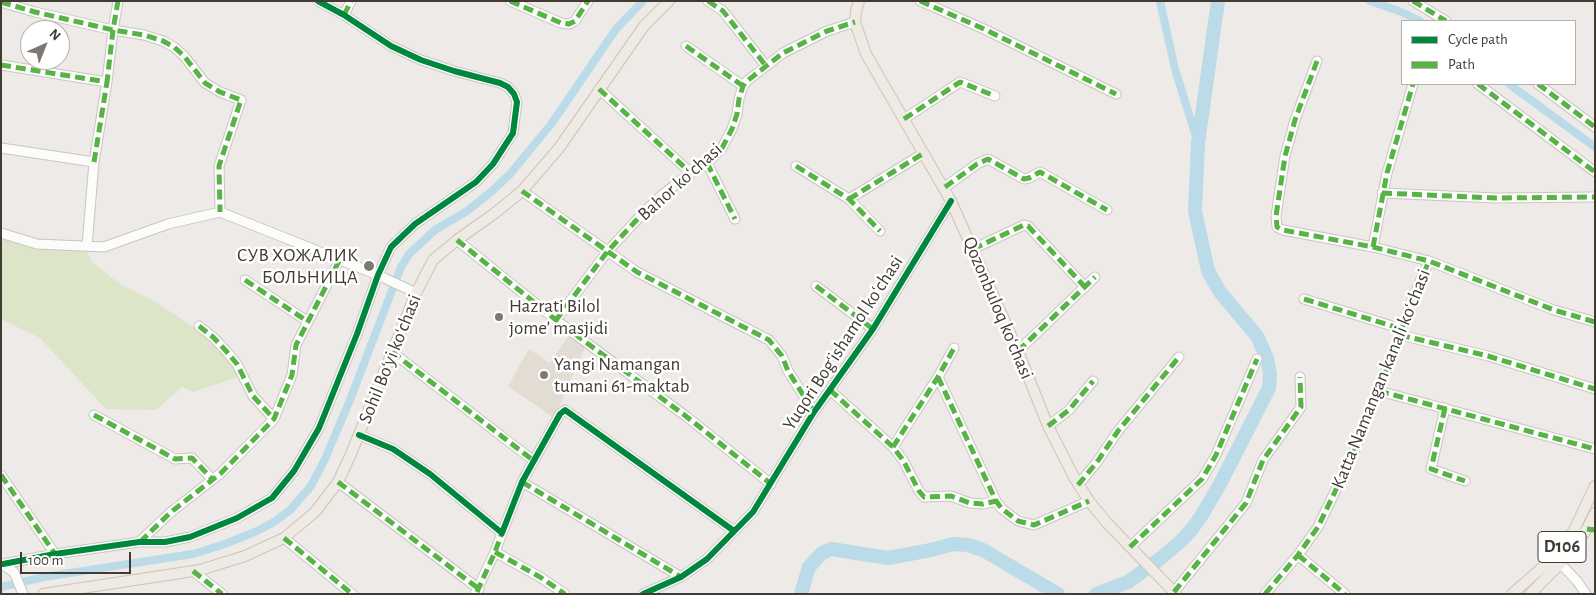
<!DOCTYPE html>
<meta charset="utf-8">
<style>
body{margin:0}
#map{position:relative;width:1596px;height:595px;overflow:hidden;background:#edeae7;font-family:"Alegreya Sans",sans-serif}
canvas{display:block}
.frame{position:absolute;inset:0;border:2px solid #413b34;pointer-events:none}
.legend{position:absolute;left:1401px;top:20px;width:175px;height:65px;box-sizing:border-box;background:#fff;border:1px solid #b3b1ae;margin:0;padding:6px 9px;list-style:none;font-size:15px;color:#413b34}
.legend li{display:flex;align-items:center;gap:10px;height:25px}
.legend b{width:25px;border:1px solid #b3b1ae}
.north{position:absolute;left:20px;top:20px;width:50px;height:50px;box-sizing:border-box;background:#fff;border:1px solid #b3b1ae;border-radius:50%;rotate:44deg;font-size:14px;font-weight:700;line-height:20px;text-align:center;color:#413b34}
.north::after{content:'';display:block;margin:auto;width:18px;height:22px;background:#7d7873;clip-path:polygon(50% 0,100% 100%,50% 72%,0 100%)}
.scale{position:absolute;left:20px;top:552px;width:111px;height:22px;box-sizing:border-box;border:2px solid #413b34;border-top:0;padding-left:6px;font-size:15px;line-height:18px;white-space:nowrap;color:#413b34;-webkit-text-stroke:4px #fff;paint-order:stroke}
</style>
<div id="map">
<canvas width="1596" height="595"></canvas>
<div class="frame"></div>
<ul class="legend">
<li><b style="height:6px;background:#00873e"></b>Cycle path</li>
<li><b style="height:6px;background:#57b346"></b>Path</li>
</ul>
<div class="north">N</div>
<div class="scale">100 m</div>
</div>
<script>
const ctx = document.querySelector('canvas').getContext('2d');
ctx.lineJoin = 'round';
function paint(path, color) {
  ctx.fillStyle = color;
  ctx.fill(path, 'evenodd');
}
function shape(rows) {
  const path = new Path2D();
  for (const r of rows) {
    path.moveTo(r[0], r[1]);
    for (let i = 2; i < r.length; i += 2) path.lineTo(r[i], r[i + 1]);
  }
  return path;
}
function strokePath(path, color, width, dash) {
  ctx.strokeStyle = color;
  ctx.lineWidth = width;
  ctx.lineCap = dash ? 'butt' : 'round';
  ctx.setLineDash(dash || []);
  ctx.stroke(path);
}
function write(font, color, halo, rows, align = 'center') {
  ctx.font = font + ' "Alegreya Sans",sans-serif';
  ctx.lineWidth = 5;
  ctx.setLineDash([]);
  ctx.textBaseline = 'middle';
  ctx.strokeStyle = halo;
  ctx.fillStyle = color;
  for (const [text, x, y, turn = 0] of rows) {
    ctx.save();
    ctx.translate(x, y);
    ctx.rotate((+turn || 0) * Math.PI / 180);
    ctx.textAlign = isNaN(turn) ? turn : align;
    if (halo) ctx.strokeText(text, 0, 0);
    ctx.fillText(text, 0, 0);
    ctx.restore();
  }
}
paint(shape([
 [569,335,585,347,554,418,508,386,529,349,550,363]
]), '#e3dcd3');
paint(shape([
 [1,238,35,246,86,250,93,263,120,284,156,302,208,337,241,376,193,392,182,387,156,410,106,409,40,338,1,319]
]), '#dde5c9');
strokePath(shape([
 [1160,1,1175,69,1198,143],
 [1370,1,1399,11,1420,21],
 [1509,84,1595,147],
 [1,587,44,577,193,554,225,544,257,531,274,522,290,510,311,486,325,459,350,400,401,267,409,254,435,230,467,211,491,192,510,174,552,123,616,29,643,1]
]), '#bbdbe8', 8);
strokePath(shape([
 [801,594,809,567,822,553,831,549,888,558,931,550,953,544,968,545,983,550,1058,594],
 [1096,594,1128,582,1161,558,1181,541,1192,529,1202,515,1220,484,1269,388,1270,374,1267,358,1257,336,1220,292,1208,271,1195,211,1198,143,1218,1]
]), '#bbdbe8', 14);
const minor = shape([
 [510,1,561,23,569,24,575,21,588,1],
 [708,1,723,11,766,66],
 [920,1,984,29,1116,94],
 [1413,1,1446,21],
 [1,2,35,12,113,30,144,35,163,41,174,47,184,56,205,83,220,92,241,100,219,166,220,212],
 [344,15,351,1],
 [686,46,743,86],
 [1317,61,1295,120,1285,156,1276,216,1277,227,1283,230,1373,247,1429,261,1554,310,1595,322],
 [1,65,107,82,113,30,118,1],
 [1478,84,1595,172],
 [1538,84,1595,127],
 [599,89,691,173],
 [904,119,960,82,995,96],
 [1,148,94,162,87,246],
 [94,162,107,82],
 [707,163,735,219],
 [796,166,849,199,880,231],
 [945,187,977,164,988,159,1024,179,1029,178,1040,172,1107,210],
 [522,191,637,272,769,340,782,356,788,371,814,412],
 [1382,193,1496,198,1595,197],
 [849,199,924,153],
 [1,233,37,244,104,247,168,224,220,212,378,275,416,293],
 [457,240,556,320,687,417,771,484],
 [1373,247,1387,173,1413,84],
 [973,249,1024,225,1028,226,1085,287],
 [245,280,307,321],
 [816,286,873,329],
 [1304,299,1402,329],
 [556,320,607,252,644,212,662,195,691,173,707,163,722,148,732,129,737,114,739,99,743,86,747,81,783,53,827,31,855,22],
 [199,326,213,337,227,352,237,364,253,396,274,419],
 [1400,335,1488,356,1595,389],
 [1018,351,1095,277],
 [392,352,534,461],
 [938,377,996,501,1002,509,1018,521,1034,525,1089,501],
 [830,390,893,447,903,460,919,491,924,497,951,496,970,503,983,504,996,501],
 [1379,391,1595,449],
 [1445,408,1431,469,1465,481],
 [94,415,175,459,192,458,212,479],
 [1048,426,1069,410,1093,381],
 [359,435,393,449,430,474,502,533,522,482,560,414,565,410,734,531],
 [893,447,938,377,954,348],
 [1,475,55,554],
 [338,482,479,589],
 [522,482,681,577],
 [1078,485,1097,462,1118,431,1179,357],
 [284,538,352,594],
 [139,542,171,512,221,473,274,419,292,375,296,345,339,261],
 [1130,547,1202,479,1216,455,1257,359],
 [495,552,540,577,565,594],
 [1298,555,1345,594],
 [1557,560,1577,581,1586,594],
 [1,564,14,572,23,594],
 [3,564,55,554,139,542,165,542,190,537,237,518,272,498,294,471,319,428,357,334,378,275,391,247,415,224,476,182,493,164,513,133,517,102,514,94,508,87,500,83,454,71,421,60,391,46,344,15,318,1],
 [193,571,222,594],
 [1174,592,1246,503,1263,460,1301,407,1300,377],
 [475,594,495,552,502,533],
 [643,594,681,577,707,559,753,512,814,412,873,329,951,201],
 [1265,594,1298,555,1318,527,1354,452,1400,335,1410,305,1429,261]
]);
const major = shape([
 [859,1,856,11,855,22,866,54,951,201,1018,351,1048,426,1074,477,1089,501,1107,523,1176,594],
 [43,594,200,570,245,556,284,538,315,512,338,482,351,454,416,293,433,260,457,240,495,213,522,191,559,148,644,26,669,1],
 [1512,594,1554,557,1574,530,1595,486],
 [1530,594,1561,563,1587,529,1595,513]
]);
strokePath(minor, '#c9c6c3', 11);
strokePath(major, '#cec4b6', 12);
strokePath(minor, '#fcfcfb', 9);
strokePath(major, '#efeae3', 10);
strokePath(shape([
 [510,1,561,23,569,24,575,21,588,1],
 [708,1,723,11,766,66],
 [920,1,984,29,1116,94],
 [1413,1,1446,21],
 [1,2,35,12,113,30,144,35,163,41,174,47,184,56,205,83,220,92,241,100,219,166,220,212],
 [344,15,351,1],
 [686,46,743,86],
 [1317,61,1295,120,1285,156,1276,216,1277,227,1283,230,1373,247,1429,261,1554,310,1595,322],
 [1,65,107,82,113,30,118,1],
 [1478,84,1595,172],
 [1538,84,1595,127],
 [599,89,691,173],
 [904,119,960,82,995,96],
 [94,162,107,82],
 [707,163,735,219],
 [796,166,849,199,880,231],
 [945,187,977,164,988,159,1024,179,1029,178,1040,172,1107,210],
 [522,191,637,272,769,340,782,356,788,371,814,412],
 [1382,193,1496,198,1595,197],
 [849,199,924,153],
 [457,240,556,320,687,417,771,484],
 [1373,247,1387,173,1413,84],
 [973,249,1024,225,1028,226,1085,287],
 [245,280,307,321],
 [816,286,873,329],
 [1304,299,1402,329],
 [556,320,607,252,644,212,662,195,691,173,707,163,722,148,732,129,737,114,739,99,743,86,747,81,783,53,827,31,855,22],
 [199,326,213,337,227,352,237,364,253,396,274,419],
 [1400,335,1488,356,1595,389],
 [1018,351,1095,277],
 [392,352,534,461],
 [938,377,996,501,1002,509,1018,521,1034,525,1089,501],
 [830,390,893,447,903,460,919,491,924,497,951,496,970,503,983,504,996,501],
 [1379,391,1595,449],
 [1445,408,1431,469,1465,481],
 [94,415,175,459,192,458,212,479],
 [1048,426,1069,410,1093,381],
 [893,447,938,377,954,348],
 [1,475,55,554],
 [338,482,479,589],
 [522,482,681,577],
 [1078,485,1097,462,1118,431,1179,357],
 [1587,529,1595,530],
 [284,538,352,594],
 [140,542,171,512,221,473,274,419,292,375,296,345,339,261],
 [1130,547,1202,479,1216,455,1257,359],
 [495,552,540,577,565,594],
 [1298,555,1345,594],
 [193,571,222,594],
 [477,592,495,552,502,533],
 [1174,592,1246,503,1263,460,1301,407,1300,377],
 [1265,594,1298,555,1318,527,1354,452,1400,335,1410,305,1429,261]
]), '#57b346', 5, [10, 5]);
strokePath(shape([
 [359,435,393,449,430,474,502,533,522,482,560,414,565,410,734,531],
 [3,564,55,554,139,542,165,542,190,537,237,518,272,498,294,471,319,428,357,334,378,275,391,247,415,224,476,182,493,164,513,133,517,102,514,94,508,87,500,83,454,71,421,60,391,46,344,15,318,1],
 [643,594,681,577,707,559,753,512,814,412,873,329,951,201]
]), '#00873e', 6);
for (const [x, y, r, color] of [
 [369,266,6,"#7d7873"],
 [499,317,5,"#7d7873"],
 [544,375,5,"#7d7873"]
]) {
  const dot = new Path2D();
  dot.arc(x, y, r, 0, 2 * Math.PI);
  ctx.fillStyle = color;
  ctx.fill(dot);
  strokePath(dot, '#fff', 2);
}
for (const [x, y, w] of [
 [1562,547,48]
]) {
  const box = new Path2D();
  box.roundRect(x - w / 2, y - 15.5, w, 31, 4);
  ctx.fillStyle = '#fff';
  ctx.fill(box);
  strokePath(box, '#413b34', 1);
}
write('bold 18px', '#413b34', null, [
 ["D106",1562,547]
]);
write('19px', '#413b34', '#fff', [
 ["Bahor koʻchasi",680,182,-42],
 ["Qozonbuloq koʻchasi",998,308,67],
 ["Yuqori Bogʻishamol koʻchasi",843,343,-57],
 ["Sohil Boʻyi koʻchasi",390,359,-68],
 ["Katta Namangan kanali koʻchasi",1381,379,-68]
]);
write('19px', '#413b34', '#fff', [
 ["СУВ ХОЖАЛИК",358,255,"right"],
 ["БОЛЬНИЦА",358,277,"right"],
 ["Hazrati Bilol",509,306],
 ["jome’ masjidi",509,328],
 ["Yangi Namangan",554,364],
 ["tumani 61-maktab",554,386]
], 'left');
</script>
